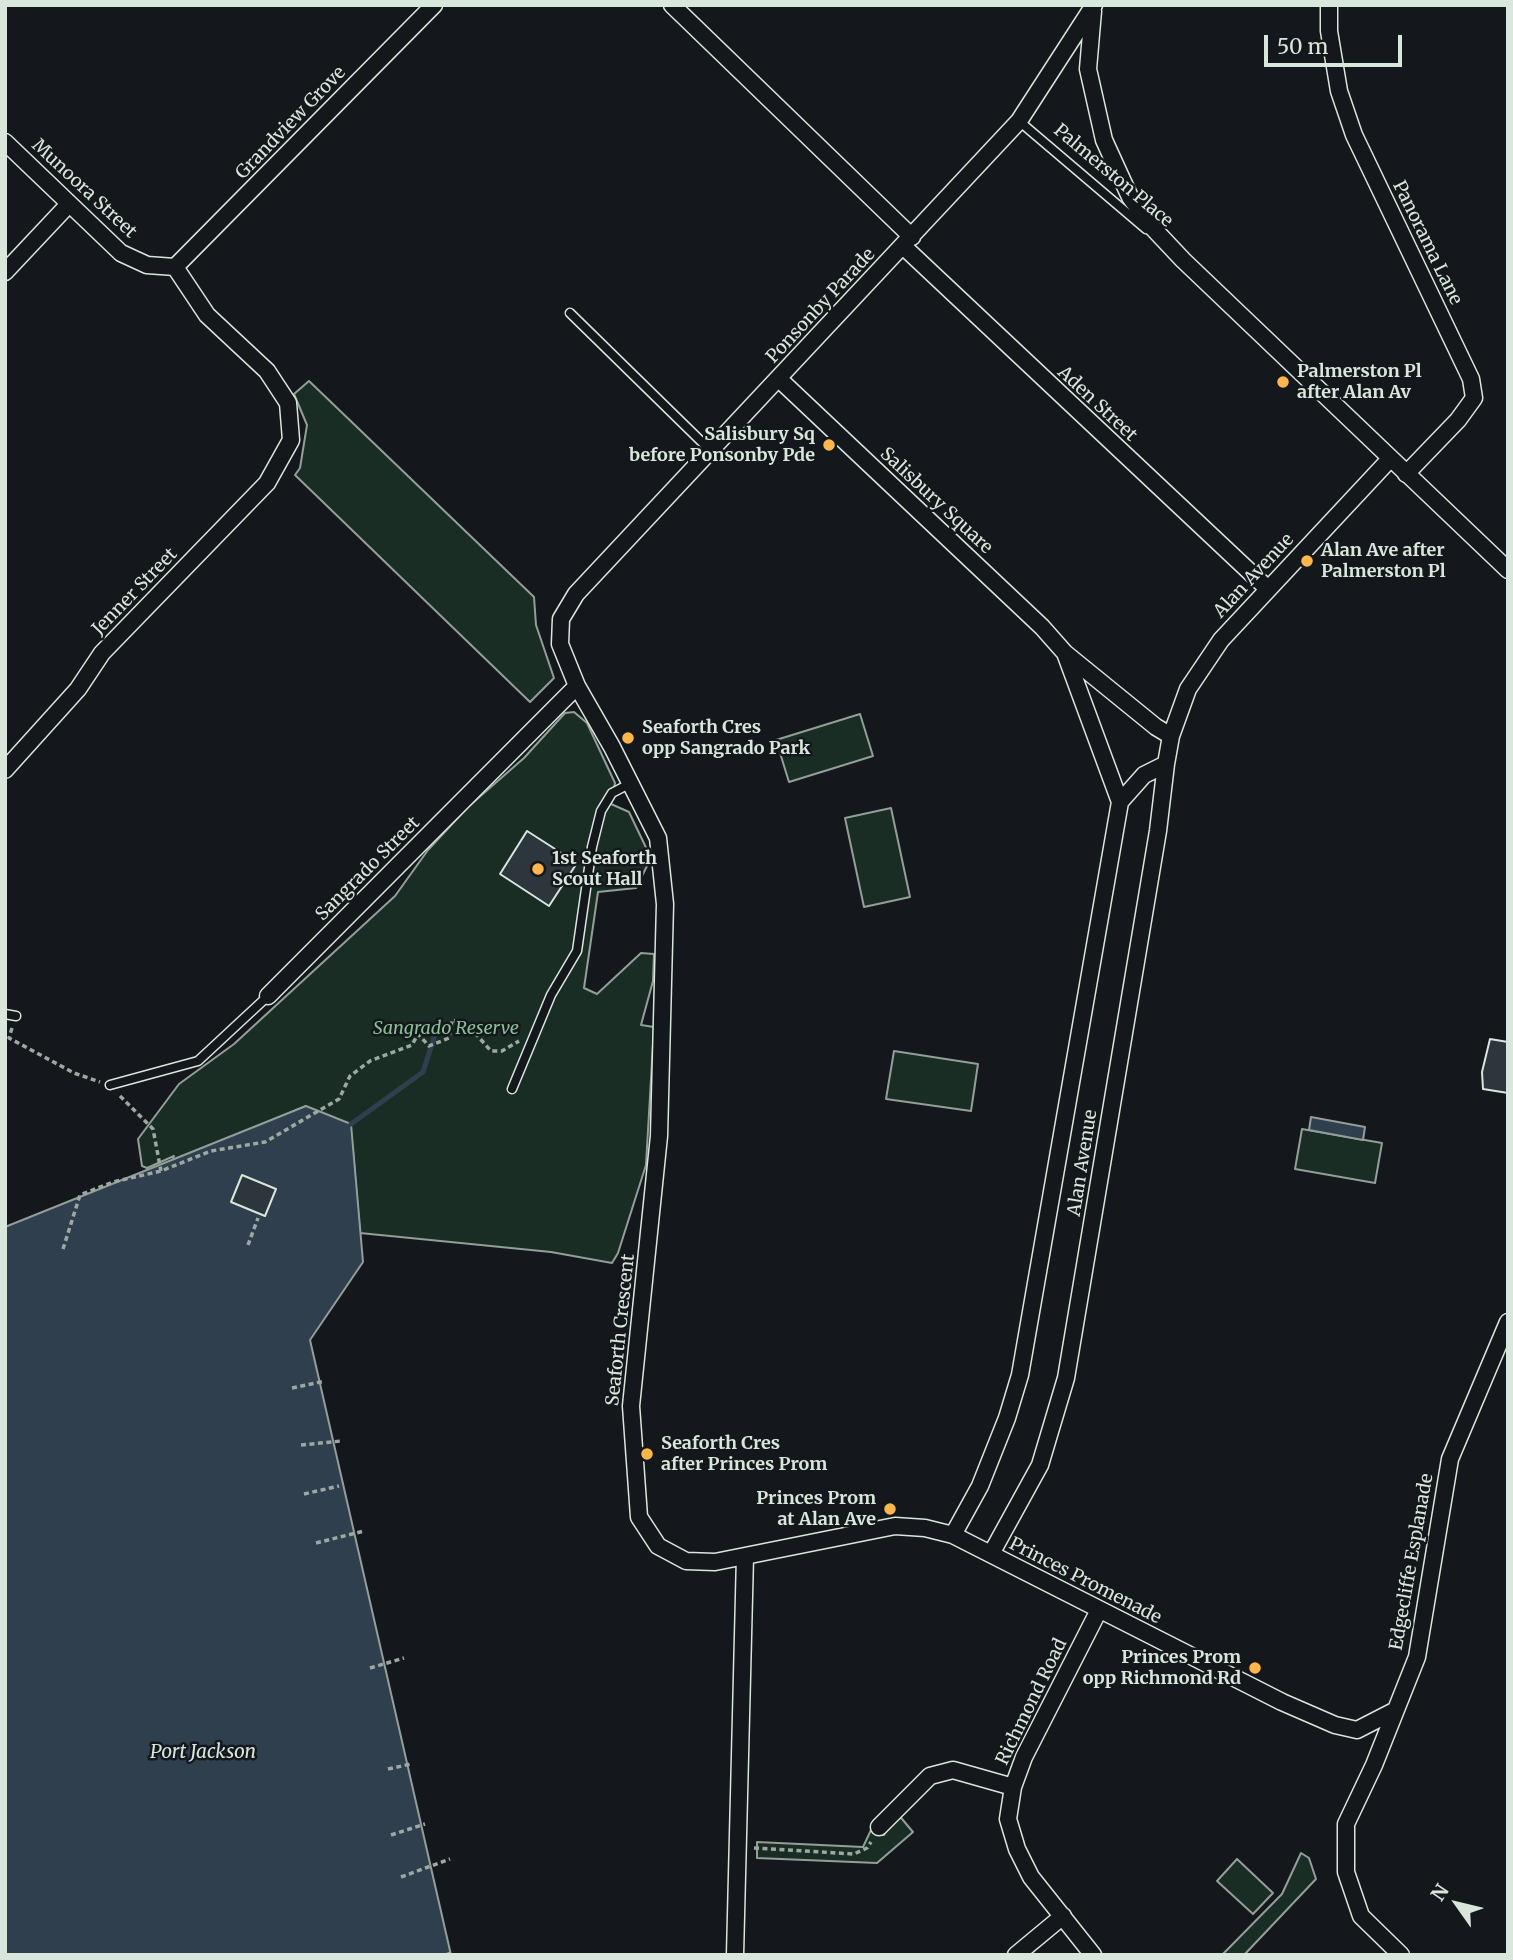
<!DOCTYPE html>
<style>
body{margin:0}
#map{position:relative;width:1513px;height:1960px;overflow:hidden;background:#14181c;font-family:Merriweather,serif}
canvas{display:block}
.frame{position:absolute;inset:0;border:7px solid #d8e6dc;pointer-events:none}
.north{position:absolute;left:1422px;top:1869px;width:70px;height:70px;-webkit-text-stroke:5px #14181c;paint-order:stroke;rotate:304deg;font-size:19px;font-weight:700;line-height:28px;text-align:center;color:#d8e6dc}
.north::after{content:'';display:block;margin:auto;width:24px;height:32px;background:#d8e6dc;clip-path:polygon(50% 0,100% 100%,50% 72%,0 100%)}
.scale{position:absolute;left:1264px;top:35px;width:138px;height:32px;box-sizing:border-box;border:4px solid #d8e6dc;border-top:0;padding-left:9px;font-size:21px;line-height:24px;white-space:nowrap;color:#d8e6dc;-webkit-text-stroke:5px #14181c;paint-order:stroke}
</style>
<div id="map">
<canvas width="1513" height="1960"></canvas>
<div class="frame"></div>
<div class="north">N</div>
<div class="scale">50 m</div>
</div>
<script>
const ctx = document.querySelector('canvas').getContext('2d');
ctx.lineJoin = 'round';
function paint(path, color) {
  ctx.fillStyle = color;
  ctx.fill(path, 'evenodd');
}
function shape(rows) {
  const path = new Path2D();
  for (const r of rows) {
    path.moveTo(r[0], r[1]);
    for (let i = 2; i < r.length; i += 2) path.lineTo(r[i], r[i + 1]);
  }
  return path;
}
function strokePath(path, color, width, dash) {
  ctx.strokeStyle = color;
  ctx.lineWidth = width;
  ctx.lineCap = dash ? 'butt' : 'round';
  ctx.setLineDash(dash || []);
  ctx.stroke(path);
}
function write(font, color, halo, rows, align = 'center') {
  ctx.font = font + ' Merriweather,serif';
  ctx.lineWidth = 5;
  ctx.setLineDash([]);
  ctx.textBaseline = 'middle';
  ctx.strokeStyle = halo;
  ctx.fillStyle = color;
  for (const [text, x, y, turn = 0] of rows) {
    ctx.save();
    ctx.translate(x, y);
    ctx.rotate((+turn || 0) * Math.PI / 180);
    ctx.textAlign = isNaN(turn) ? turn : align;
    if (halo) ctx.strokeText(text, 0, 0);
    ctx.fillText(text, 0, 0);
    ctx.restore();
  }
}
const green = shape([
 [309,381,534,597,536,625,554,678,530,702,295,475,300,468,307,425,294,394,309,381],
 [574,712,587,723,615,783,611,804,629,812,651,858,636,888,598,892,584,988,597,994,641,953,654,954,653,981,641,1025,654,1027,646,1165,618,1253,612,1263,551,1252,360,1233,353,1151,306,1106,172,1162,174,1156,147,1168,142,1166,138,1139,179,1084,234,1044,395,896,428,850,468,807,524,758,565,713,574,712],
 [860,714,873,756,789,782,776,740,860,714],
 [891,808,910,897,864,907,845,818,891,808],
 [894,1051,978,1064,971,1111,886,1099,894,1051],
 [1302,1129,1382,1143,1375,1183,1295,1169,1302,1129],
 [897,1813,913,1832,877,1863,757,1858,757,1842,863,1847,871,1830,884,1835,897,1813],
 [1301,1853,1309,1858,1316,1879,1244,1955,1222,1955,1282,1894,1301,1853],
 [1237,1859,1273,1893,1253,1914,1217,1881,1237,1859]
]);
paint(green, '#1a2d24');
strokePath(green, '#939e99', 2);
const water = shape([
 [306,1106,351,1124,363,1262,310,1340,451,1955,5,1955,5,1227,306,1106],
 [1311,1117,1365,1127,1363,1140,1309,1130,1311,1117]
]);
paint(water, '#2f3f4d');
strokePath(water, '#939e99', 2);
strokePath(shape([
 [351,1124,423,1072,439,1022]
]), '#2f3f4d', 5);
const building = shape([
 [527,831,577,863,549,906,500,874,527,831],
 [1490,1039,1508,1042,1508,1093,1483,1089,1482,1072,1490,1039],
 [242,1175,276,1189,265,1216,231,1202,242,1175]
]);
paint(building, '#2c363c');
strokePath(building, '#d8e6dc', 2);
const lane = shape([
 [1019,121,1146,229],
 [570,313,711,451],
 [5,1014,16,1016],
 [110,1085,198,1061,268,996],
 [512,1089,551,995,577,951,592,847,601,811,612,793,631,783]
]);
const street = shape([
 [672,5,912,237],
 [1094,5,1019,121,576,594,561,619,560,644,577,686,612,747,658,838,665,904,659,1136,631,1406,639,1517,658,1546,686,1561,715,1562,895,1526,925,1528,953,1535,1282,1702,1335,1725,1357,1730,1392,1712],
 [1329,5,1329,31,1339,91,1354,135,1471,379,1474,398,1458,420,1406,474],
 [1093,11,1088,69,1104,140,1130,197,1151,226,1183,260,1508,570],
 [5,142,121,253,147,265,175,267,207,315,267,371,288,403,291,440,267,483,102,653,78,689,5,770],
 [903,246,1267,588],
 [175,267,434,5],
 [5,272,69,204],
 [779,379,1042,627,1065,653,1156,727,1171,736],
 [1120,802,1144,775,1166,764],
 [268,996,577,686],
 [953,1535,980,1486,1007,1418,1020,1375,1120,802,1065,653],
 [991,1554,1040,1465,1066,1378,1158,831,1166,764,1171,736,1188,689,1221,640,1390,459],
 [879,1827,930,1776,953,1770,1013,1787],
 [735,1955,745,1556],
 [1016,1955,1063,1916],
 [1093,1955,1031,1877,1017,1849,1008,1819,1013,1787,1024,1757,1099,1610],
 [1401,1955,1361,1916,1346,1872,1346,1824,1374,1765,1417,1657,1450,1459,1508,1322]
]);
strokePath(lane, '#d8e6dc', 11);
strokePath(street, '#d8e6dc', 19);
strokePath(shape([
 [12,1028,9,1038,74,1073,100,1082],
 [120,1096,153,1129,161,1171],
 [248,1245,258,1218],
 [63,1249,80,1195,113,1182,161,1171,211,1151,265,1142,339,1099,350,1076,370,1061,412,1045,418,1034,429,1046,449,1038,452,1020,467,1024,491,1051,502,1051,519,1041],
 [292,1388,325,1381],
 [301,1445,341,1441],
 [304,1494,339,1486],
 [316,1543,364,1531],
 [370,1668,404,1658],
 [388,1769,411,1764],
 [391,1835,425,1824],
 [754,1848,854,1854,867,1848,871,1842],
 [401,1877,450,1859],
 [446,1955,454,1952]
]), '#9da8a2', 3.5, [5, 3.5]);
strokePath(lane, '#14181c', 8);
strokePath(street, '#14181c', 16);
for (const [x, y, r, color] of [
 [1283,382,7,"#ffb74d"],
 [829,445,7,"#ffb74d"],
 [1307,561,7,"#ffb74d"],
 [628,738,7,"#ffb74d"],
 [538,869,7,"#ffb74d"],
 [647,1454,7,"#ffb74d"],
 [890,1509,7,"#ffb74d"],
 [1255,1668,7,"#ffb74d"]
]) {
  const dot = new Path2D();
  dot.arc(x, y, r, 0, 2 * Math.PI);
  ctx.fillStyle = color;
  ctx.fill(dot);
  strokePath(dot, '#14181c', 2.5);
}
write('18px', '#d8e6dc', '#14181c', [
 ["Grandview Grove",291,123,-46],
 ["Palmerston Place",1113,176,40],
 ["Munoora Street",84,189,43],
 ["Panorama Lane",1427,243,64],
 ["Ponsonby Parade",821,306,-47],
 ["Aden Street",1097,404,43],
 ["Salisbury Square",936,501,43],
 ["Alan Avenue",1254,576,-47],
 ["Jenner Street",135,592,-46],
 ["Sangrado Street",368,869,-45],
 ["Alan Avenue",1083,1163,-81],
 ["Seaforth Crescent",621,1330,-84],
 ["Edgecliffe Esplanade",1412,1562,-80],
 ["Princes Promenade",1085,1581,27],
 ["Richmond Road",1032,1702,-64]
]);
write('bold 18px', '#d8e6dc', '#14181c', [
 ["Palmerston Pl",1297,372],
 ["after Alan Av",1297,393],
 ["Salisbury Sq",815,435,"right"],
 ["before Ponsonby Pde",815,456,"right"],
 ["Alan Ave after",1321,551],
 ["Palmerston Pl",1321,572],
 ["Seaforth Cres",642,728],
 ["opp Sangrado Park",642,749],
 ["1st Seaforth",552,859],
 ["Scout Hall",552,880],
 ["Seaforth Cres",661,1444],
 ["after Princes Prom",661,1465],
 ["Princes Prom",876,1499,"right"],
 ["at Alan Ave",876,1520,"right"],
 ["Princes Prom",1241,1658,"right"],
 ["opp Richmond Rd",1241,1679,"right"]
], 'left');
write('italic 18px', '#8ac095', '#14181c', [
 ["Sangrado Reserve",446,1029]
]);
write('italic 19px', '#d8e6dc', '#14181c', [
 ["Port Jackson",203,1753]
]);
</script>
